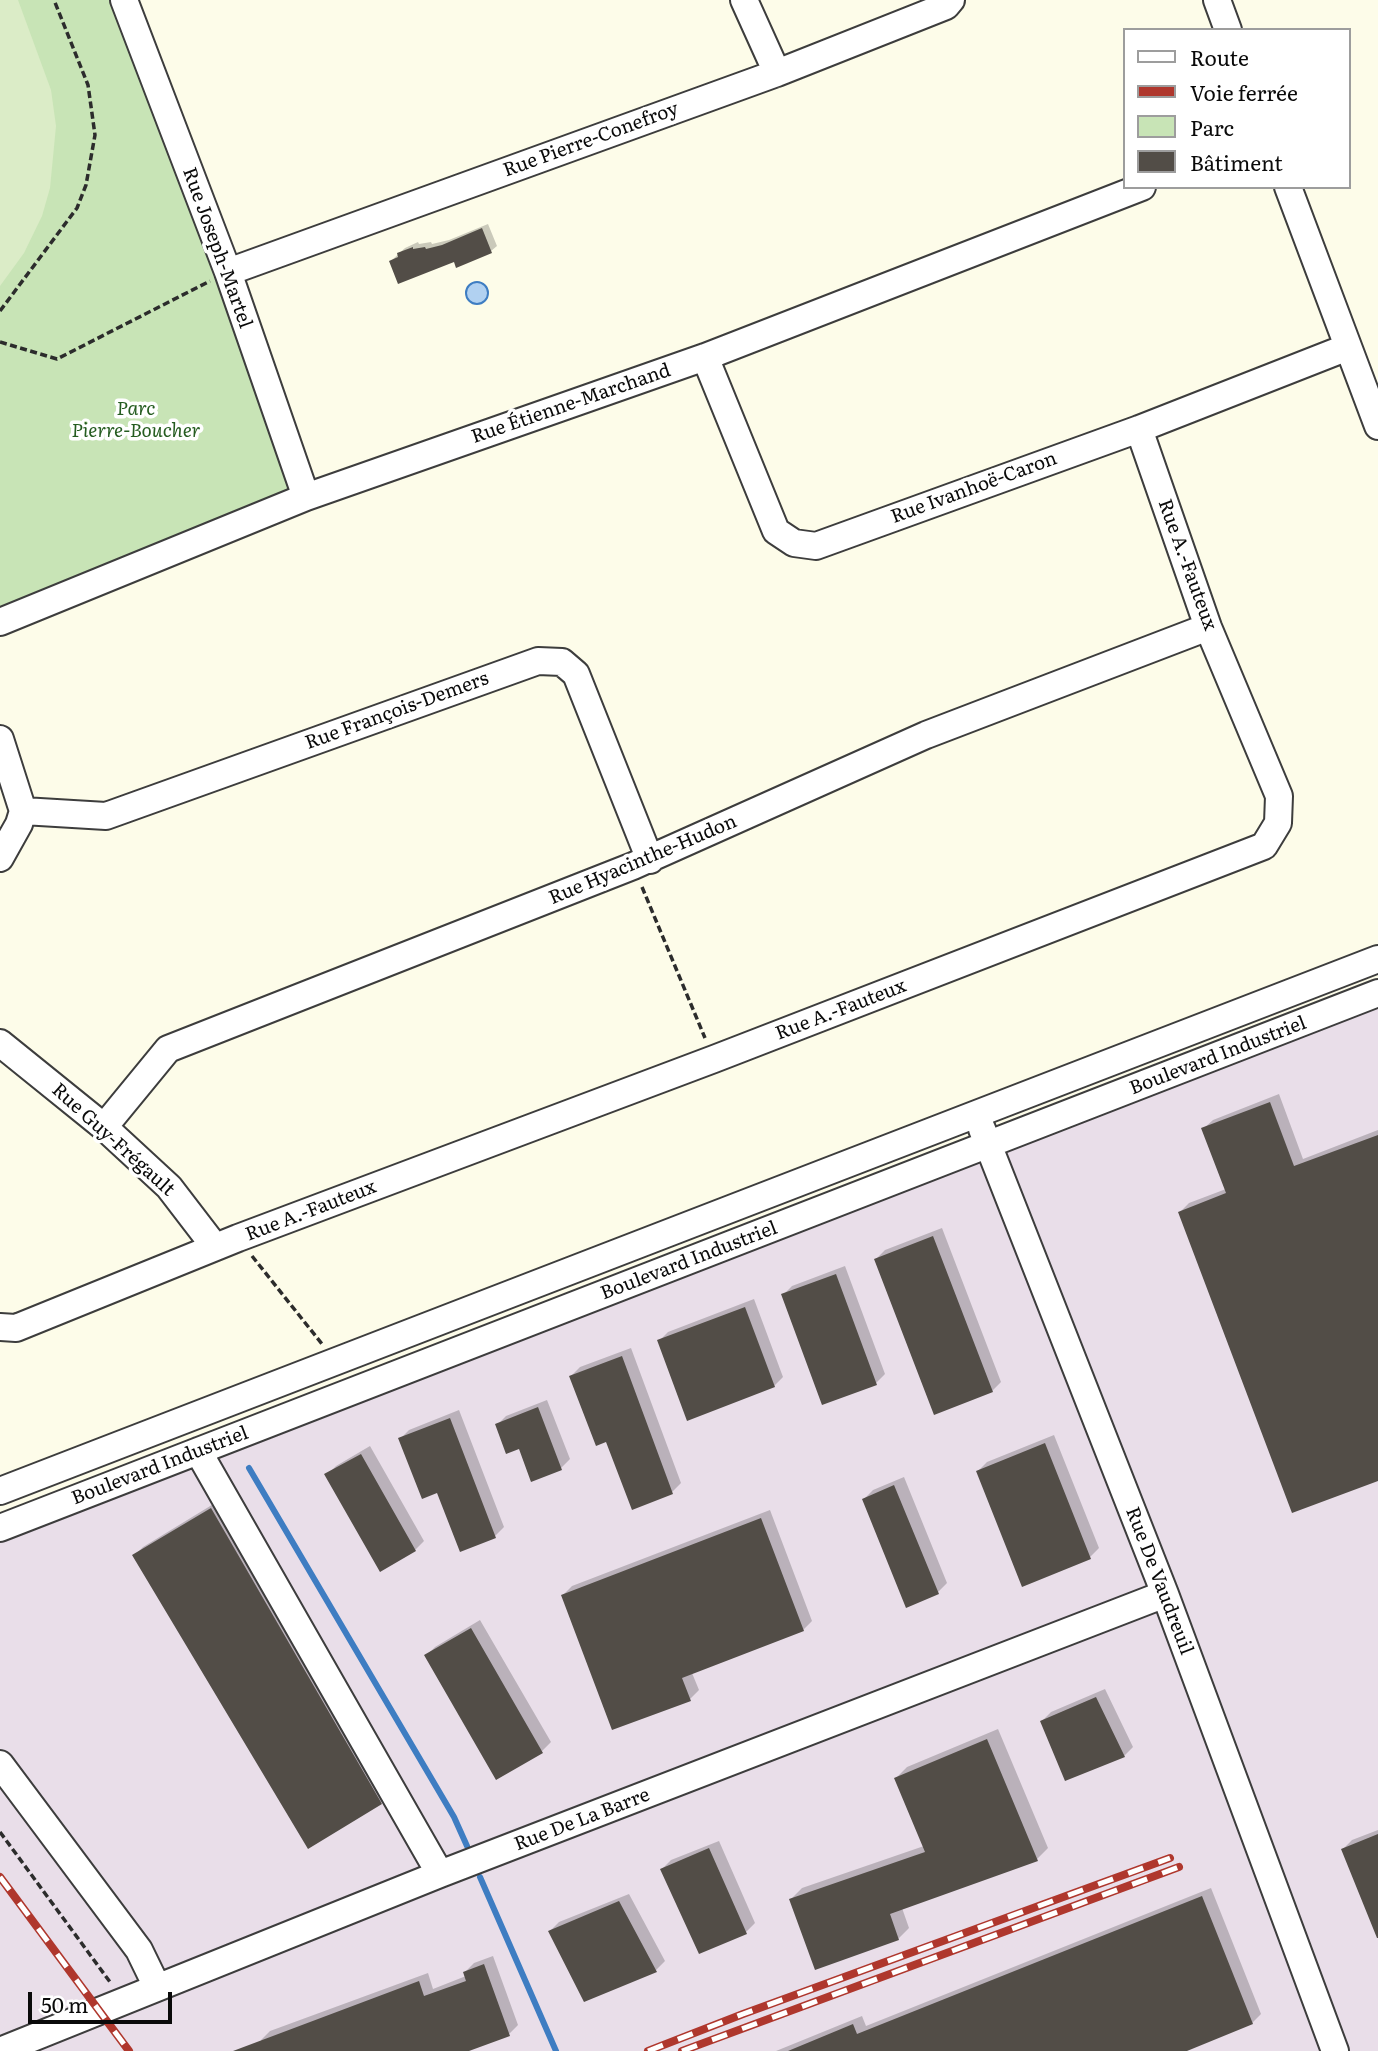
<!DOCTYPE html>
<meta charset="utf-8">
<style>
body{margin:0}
#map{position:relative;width:1378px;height:2051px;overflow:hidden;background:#fdfce9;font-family:Literata,serif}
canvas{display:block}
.legend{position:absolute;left:1123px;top:28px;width:228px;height:161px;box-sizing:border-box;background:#fff;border:2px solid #9d9d9d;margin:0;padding:9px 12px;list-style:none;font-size:21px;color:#0a0a0a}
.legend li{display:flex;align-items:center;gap:14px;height:35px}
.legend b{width:35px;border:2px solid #9d9d9d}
.scale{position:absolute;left:28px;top:1992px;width:144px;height:32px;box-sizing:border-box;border:4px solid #0a0a0a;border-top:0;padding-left:9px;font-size:21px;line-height:24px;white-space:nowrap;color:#0a0a0a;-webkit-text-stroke:5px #fff;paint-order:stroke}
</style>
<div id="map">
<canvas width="1378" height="2051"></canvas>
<ul class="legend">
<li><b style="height:9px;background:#fff"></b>Route</li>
<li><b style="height:9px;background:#af372d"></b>Voie ferrée</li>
<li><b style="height:19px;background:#c8e4b6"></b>Parc</li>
<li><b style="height:19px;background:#524d47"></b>Bâtiment</li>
</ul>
<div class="scale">50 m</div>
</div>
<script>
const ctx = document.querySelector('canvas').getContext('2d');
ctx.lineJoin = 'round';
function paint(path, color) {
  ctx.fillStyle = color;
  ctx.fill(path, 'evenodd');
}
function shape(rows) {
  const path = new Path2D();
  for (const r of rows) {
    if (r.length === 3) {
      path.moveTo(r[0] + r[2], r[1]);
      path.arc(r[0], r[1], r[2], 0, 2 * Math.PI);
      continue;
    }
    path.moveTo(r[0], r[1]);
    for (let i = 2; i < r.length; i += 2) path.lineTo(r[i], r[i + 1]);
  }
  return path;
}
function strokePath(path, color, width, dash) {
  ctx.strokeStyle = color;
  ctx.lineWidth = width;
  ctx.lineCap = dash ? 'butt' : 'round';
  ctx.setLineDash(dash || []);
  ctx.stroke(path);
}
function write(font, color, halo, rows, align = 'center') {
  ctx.font = font + ' Literata,serif';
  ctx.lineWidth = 7;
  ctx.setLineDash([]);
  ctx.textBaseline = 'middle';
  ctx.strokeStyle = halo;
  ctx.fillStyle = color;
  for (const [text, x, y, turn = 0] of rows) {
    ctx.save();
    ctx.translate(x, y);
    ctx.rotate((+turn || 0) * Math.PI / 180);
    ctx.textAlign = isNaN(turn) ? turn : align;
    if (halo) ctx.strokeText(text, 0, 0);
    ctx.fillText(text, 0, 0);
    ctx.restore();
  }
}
paint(shape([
 [1378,1002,1378,2051,0,2051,0,1534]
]), '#e9dee9');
paint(shape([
 [0,0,124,0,306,497,0,622]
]), '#c8e4b6');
paint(shape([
 [0,0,18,0,51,90,56,126,50,188,42,216,24,253,0,286]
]), '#dbecc7');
const water = shape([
 [477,293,11]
]);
paint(water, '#b1d1f1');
strokePath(water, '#3e7dc2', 2);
paint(shape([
 [488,224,497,246,491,251,455,260,391,261,405,248,418,242,419,244,431,242,432,244,449,240],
 [1279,1094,1303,1159,1378,1130,1378,1479,1180,1212,1189,1203,1226,1189,1203,1129,1213,1120],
 [942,1228,1001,1382,992,1391,876,1259,885,1250],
 [845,1266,885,1374,876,1383,783,1295,792,1286],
 [754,1299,783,1377,774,1386,659,1341,668,1332],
 [631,1348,681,1483,672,1492,633,1508,607,1439,571,1376,580,1367],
 [547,1400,570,1459,561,1468,520,1447,497,1425,506,1416],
 [459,1410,504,1527,495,1536,438,1491,400,1439,409,1430],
 [1054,1435,1099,1548,1090,1557,978,1471,987,1462],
 [370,1446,424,1541,415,1550,327,1475,336,1466],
 [904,1477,947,1583,938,1592,864,1499,873,1490],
 [220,1500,390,1794,381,1803,134,1556,143,1547],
 [770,1510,812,1621,803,1630,692,1673,699,1690,690,1699,563,1595,572,1586],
 [480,1620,551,1742,542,1751,426,1656,435,1647],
 [1105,1689,1133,1747,1124,1756,1042,1721,1051,1712],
 [998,1729,1048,1848,1037,1859,902,1908,909,1928,898,1939,791,1899,802,1888,924,1846,896,1778,907,1767],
 [1378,1830,1378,1935,1343,1849,1352,1840],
 [719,1841,755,1923,746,1932,662,1869,671,1860],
 [1211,1888,1261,2014,1252,2023,1182,2051,776,2051,862,2016,866,2026],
 [629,1894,665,1961,656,1970,550,1931,559,1922],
 [493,1956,518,2025,509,2034,464,2051,265,2051,261,2040,270,2031,428,1973,433,1989,466,1976,465,1972,474,1963]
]), '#0003');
strokePath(shape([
 [249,1468,454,1817,467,1846],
 [480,1877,556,2051]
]), '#3e7dc2', 6);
paint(shape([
 [482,228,492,253,456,268,454,262,398,284,389,261,398,257,397,253,413,247,413,249,425,247,426,249,442,245],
 [1270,1102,1294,1166,1378,1135,1378,1481,1292,1513,1178,1212,1226,1193,1201,1128],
 [933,1236,993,1392,934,1415,874,1259],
 [836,1274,877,1385,822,1405,781,1294],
 [745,1307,775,1387,687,1421,657,1340],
 [622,1356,673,1494,632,1510,606,1442,596,1446,569,1376],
 [538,1407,562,1470,531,1482,519,1449,506,1454,495,1424],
 [450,1418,496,1538,460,1552,437,1493,422,1499,398,1438],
 [1045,1443,1091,1559,1022,1587,976,1471],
 [361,1454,416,1551,380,1572,324,1474],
 [894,1485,939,1594,906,1608,862,1499],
 [211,1508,382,1804,308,1849,132,1555],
 [761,1518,804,1631,682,1678,691,1701,612,1730,561,1595],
 [471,1628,543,1753,496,1780,424,1655],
 [1096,1697,1125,1757,1065,1781,1040,1721],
 [987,1739,1038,1861,890,1914,899,1940,815,1970,789,1899,925,1852,894,1778],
 [1378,1834,1378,1938,1377,1938,1341,1849],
 [709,1848,747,1934,699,1954,660,1869],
 [1202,1896,1253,2024,1187,2051,788,2051,853,2024,857,2034],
 [619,1901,657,1972,584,2002,548,1931],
 [484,1964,510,2036,469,2051,233,2051,419,1981,424,1996,466,1981,463,1972]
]), '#524d47');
const minor = shape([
 [124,0,228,272,306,497],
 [744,0,777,73],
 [1217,0,1228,30],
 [1288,187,1378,426],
 [228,272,777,73,946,6,951,0],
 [705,357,776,531,794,543,816,546,1139,429,1348,347],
 [0,622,306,497,705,357,1142,187],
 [0,739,23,811,19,824,0,858],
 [23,811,106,816,538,661,562,662,576,674,650,860],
 [0,1043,104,1127,169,1187,215,1247],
 [104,1127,168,1049,633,866,926,735,1208,627],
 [982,1129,1165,1594,1335,2051],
 [0,1327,16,1328,238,1238,714,1059,1264,846,1278,823,1279,796,1208,627,1139,429],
 [198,1451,440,1874],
 [0,1491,1378,959],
 [0,1528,1378,993],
 [0,1764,139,1950,157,1987],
 [0,2051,440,1874,1165,1594]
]);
strokePath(minor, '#3d3d3d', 30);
strokePath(shape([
 [0,311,77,208,86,185,95,135,88,85,54,0],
 [0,342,57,359,210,281],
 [642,887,705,1038],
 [252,1256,322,1344],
 [0,1832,110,1982]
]), '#2c2c2c', 3.5, [7, 3.5]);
strokePath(minor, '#fff', 26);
const rail = shape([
 [0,1877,129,2051],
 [648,2051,743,2014,1170,1858],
 [682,2051,1179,1867]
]);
strokePath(rail, '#af372d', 8);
strokePath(rail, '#fff', 5, [16]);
write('19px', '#0a0a0a', '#fff', [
 ["Rue Pierre-Conefroy",591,140,-20],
 ["Rue Joseph-Martel",217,248,70],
 ["Rue Étienne-Marchand",571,404,-19],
 ["Rue Ivanhoë-Caron",974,488,-20],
 ["Rue A.-Fauteux",1187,565,70],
 ["Rue François-Demers",397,711,-20],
 ["Rue Hyacinthe-Hudon",643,860,-23],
 ["Rue A.-Fauteux",841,1010,-21],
 ["Boulevard Industriel",1218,1056,-21],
 ["Rue Guy-Frégault",113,1140,42],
 ["Rue A.-Fauteux",311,1211,-21],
 ["Boulevard Industriel",689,1261,-21],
 ["Boulevard Industriel",160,1466,-21],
 ["Rue De Vaudreuil",1159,1581,69],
 ["Rue De La Barre",582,1820,-21]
]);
write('italic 19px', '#255c20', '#fff', [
 ["Parc",136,409],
 ["Pierre-Boucher",136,431]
]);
</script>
